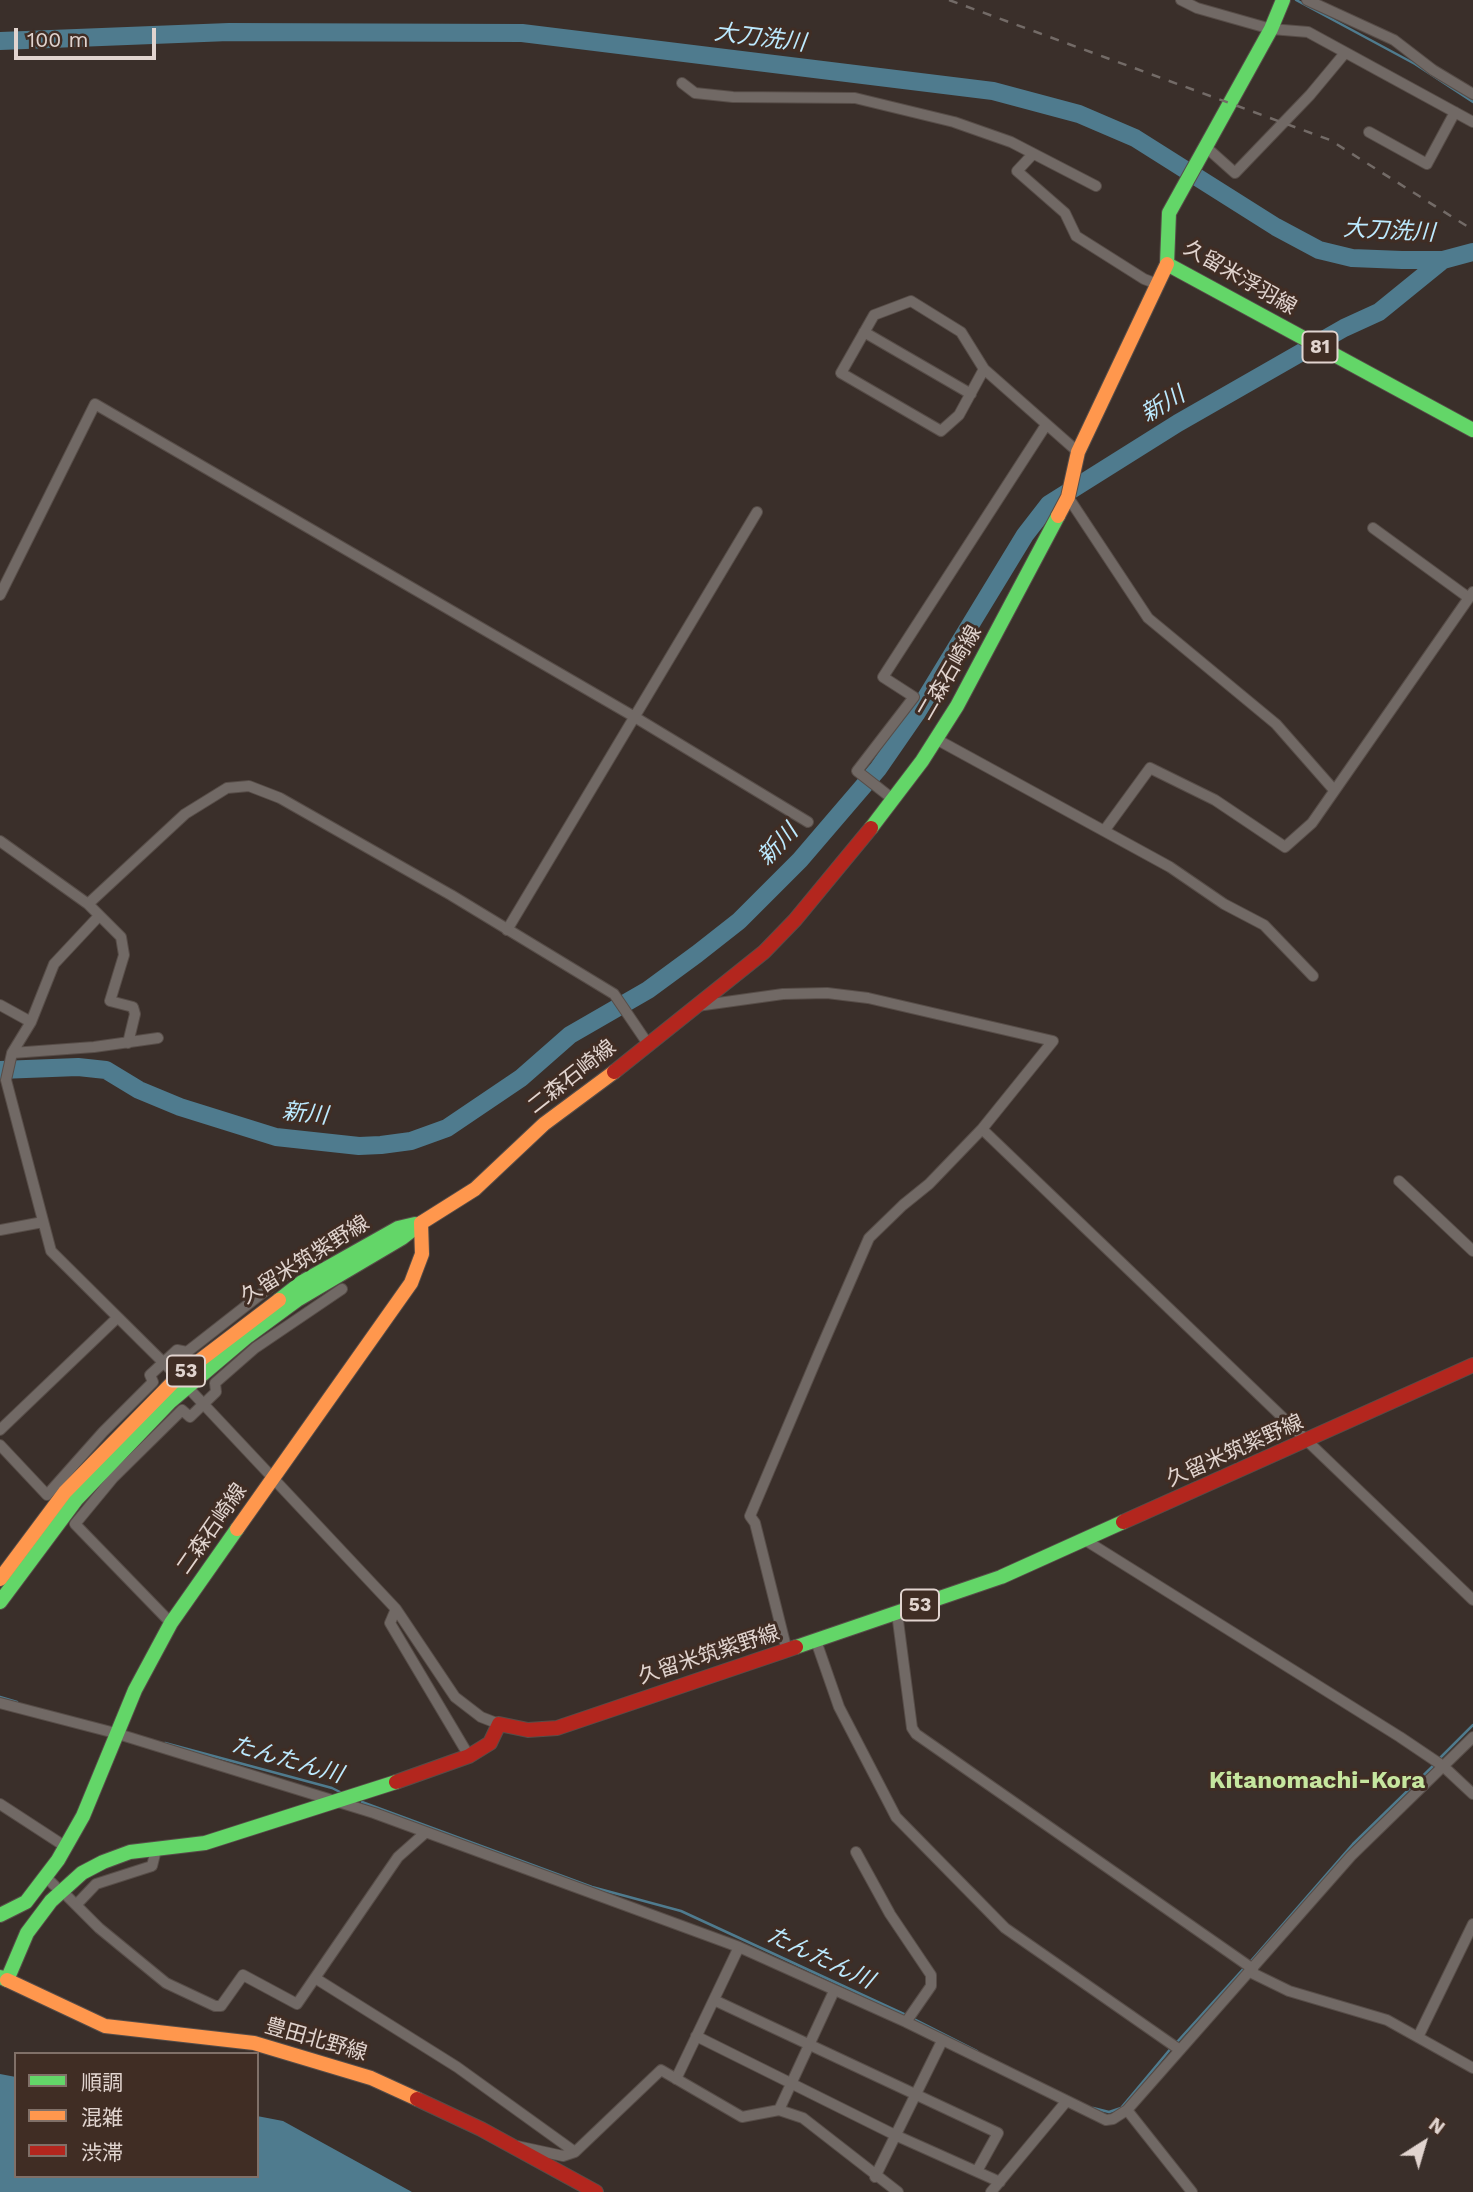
<!DOCTYPE html>
<meta charset="utf-8">
<style>
body{margin:0}
#map{position:relative;width:1473px;height:2192px;overflow:hidden;background:#3a2f2a;font-family:"Work Sans","Noto Sans JP",sans-serif}
canvas{display:block}
.legend{position:absolute;left:14px;top:2052px;width:245px;height:126px;box-sizing:border-box;background:#402d24;border:2px solid #807068;margin:0;padding:9px 12px;list-style:none;font-size:21px;color:#e1d4cf}
.legend li{display:flex;align-items:center;gap:14px;height:35px}
.legend b{width:35px;border:2px solid #807068}
.north{position:absolute;left:1389px;top:2108px;width:70px;height:70px;-webkit-text-stroke:5px #402d24;paint-order:stroke;rotate:37deg;font-size:19px;font-weight:700;line-height:28px;text-align:center;color:#e1d4cf}
.north::after{content:'';display:block;margin:auto;width:24px;height:32px;background:#e1d4cf;clip-path:polygon(50% 0,100% 100%,50% 72%,0 100%)}
.scale{position:absolute;left:14px;top:28px;width:142px;height:32px;box-sizing:border-box;border:4px solid #e1d4cf;border-top:0;padding-left:9px;font-size:21px;line-height:24px;white-space:nowrap;color:#e1d4cf;-webkit-text-stroke:5px #402d24;paint-order:stroke}
</style>
<div id="map">
<canvas width="1473" height="2192"></canvas>
<ul class="legend">
<li><b style="height:9px;background:#63d668"></b>順調</li>
<li><b style="height:9px;background:#ff974d"></b>混雑</li>
<li><b style="height:9px;background:#b3261e"></b>渋滞</li>
</ul>
<div class="north">N</div>
<div class="scale">100 m</div>
</div>
<script>
const ctx = document.querySelector('canvas').getContext('2d');
ctx.lineJoin = 'round';
function paint(path, color) {
  ctx.fillStyle = color;
  ctx.fill(path, 'evenodd');
}
function shape(rows) {
  const path = new Path2D();
  for (const r of rows) {
    path.moveTo(r[0], r[1]);
    for (let i = 2; i < r.length; i += 2) path.lineTo(r[i], r[i + 1]);
  }
  return path;
}
function strokePath(path, color, width, dash) {
  ctx.strokeStyle = color;
  ctx.lineWidth = width;
  ctx.lineCap = dash ? 'butt' : 'round';
  ctx.setLineDash(dash || []);
  ctx.stroke(path);
}
function write(font, color, halo, rows, align = 'center') {
  ctx.font = font + ' "Work Sans","Noto Sans JP",sans-serif';
  ctx.lineWidth = 6;
  ctx.setLineDash([]);
  ctx.textBaseline = 'middle';
  ctx.strokeStyle = halo;
  ctx.fillStyle = color;
  for (const [text, x, y, turn = 0] of rows) {
    ctx.save();
    ctx.translate(x, y);
    ctx.rotate((+turn || 0) * Math.PI / 180);
    ctx.textAlign = isNaN(turn) ? turn : align;
    if (halo) ctx.strokeText(text, 0, 0);
    ctx.fillText(text, 0, 0);
    ctx.restore();
  }
}
paint(shape([
 [0,2074,16,2077,16,2176,257,2176,257,2116,283,2121,412,2192,0,2192]
]), '#4f7b8e');
strokePath(shape([
 [1296,0,1415,64,1473,102],
 [0,1697,17,1702],
 [165,1743,332,1788,346,1795],
 [1438,1760,1473,1725],
 [362,1802,592,1887,681,1911,906,2015],
 [1250,1962,1353,1844,1434,1765],
 [912,2018,977,2051],
 [1177,2042,1245,1967],
 [1093,2108,1109,2112,1121,2108,1172,2047]
]), '#4f7b8e', 2.5);
strokePath(shape([
 [0,41,229,32,522,33,993,91,1079,114,1135,138,1276,227,1319,250,1352,258,1402,260,1443,260,1473,252],
 [0,1070,78,1067,106,1070,139,1090,180,1107,276,1137,359,1146,381,1145,411,1141,447,1128,521,1078,570,1035,648,990,697,954,739,921,800,860,878,769,916,714,1025,535,1049,504,1178,423,1344,328,1379,312,1443,260]
]), '#4f7b8e', 18);
const street = shape([
 [1181,0,1197,8,1271,29,1308,32,1473,122],
 [1307,0,1394,40,1433,70,1473,94],
 [682,83,695,93,733,97,855,98,954,122,1011,142,1096,186],
 [1369,132,1427,164,1455,112],
 [1207,148,1235,173,1310,95,1345,53],
 [1033,154,1017,171,1065,213,1076,236,1144,279,1157,284],
 [864,332,971,394],
 [984,369,959,415,941,431,841,373,874,315,911,301,961,332,984,369,1078,452],
 [1068,497,1148,618,1276,724,1334,790],
 [1373,528,1469,598],
 [0,595,95,404,633,716,808,822],
 [936,739,1170,867,1224,904,1264,925,1313,976],
 [894,800,857,771,914,697,883,677,1046,425],
 [1104,831,1150,768,1215,800,1285,847,1312,823,1473,592],
 [0,841,88,904,121,937,124,955,110,1001,133,1007,135,1014,128,1043],
 [88,904,185,814,227,788,249,786,280,798,451,895,614,994,648,1044],
 [98,917,54,964,31,1022,12,1053,6,1080,51,1251,178,1377,396,1609,390,1623,469,1756],
 [507,930,757,512],
 [0,1005,31,1022],
 [697,1006,783,994,827,993,868,998,1053,1041,982,1129,929,1184,903,1205,869,1238,819,1353,750,1516,755,1523,787,1651],
 [12,1053,94,1047,158,1038],
 [982,1129,1473,1600],
 [1399,1181,1473,1251],
 [0,1230,43,1222],
 [0,1430,117,1318],
 [0,1445,47,1495,103,1432,153,1382,150,1375,177,1350,187,1352,302,1262],
 [1085,1540,1400,1737,1443,1766,1473,1794],
 [396,1609,455,1697,481,1717,499,1724],
 [897,1613,912,1728,916,1734,1253,1969],
 [171,1623,75,1524,113,1478,182,1410,190,1417,216,1392,215,1383,255,1348,342,1289],
 [816,1641,839,1707,896,1817,1005,1928,1180,2050],
 [0,1703,115,1733,374,1813,739,1947,906,2022,1106,2120,1113,2119,1127,2110,1351,1856,1473,1737],
 [0,1804,66,1847],
 [856,1852,890,1914,931,1975,931,1986,906,2022],
 [47,1878,55,1886],
 [66,1895,99,1928,166,1983,215,2006,221,2006,243,1975,297,2004,398,1857,425,1833],
 [76,1905,96,1884,152,1866,156,1850],
 [1250,1972,1289,1991,1387,2020,1473,2068],
 [315,1978,457,2067,575,2152],
 [714,2000,998,2133,977,2171],
 [696,2036,895,2135,1000,2182],
 [1418,2037,1473,1924],
 [676,2079,739,1947],
 [779,2110,834,1991],
 [1127,2110,1192,2192],
 [517,2146,563,2156,575,2152,661,2070,742,2117,779,2110,803,2118,898,2192],
 [875,2177,942,2041],
 [991,2192,1065,2103]
]);
const fast = shape([
 [1283,0,1271,29,1169,213,1167,264,1473,430],
 [871,828,922,761,957,706,1058,516],
 [279,1300,302,1282,398,1228,415,1224],
 [0,1602,76,1500,170,1402,248,1336,297,1300,402,1238,421,1223],
 [796,1647,1001,1577,1123,1522],
 [0,1915,26,1902,58,1860,83,1816,135,1690,171,1623,237,1529],
 [0,1977,7,1980,27,1933,51,1901,82,1873,103,1862,130,1852,205,1843,396,1782]
]);
const slow = shape([
 [1058,516,1068,497,1078,452,1167,264],
 [237,1529,411,1283,422,1254,421,1223,475,1189,544,1124,614,1072],
 [0,1579,65,1492,178,1377,279,1300],
 [7,1980,105,2026,254,2043,371,2078,417,2099]
]);
const jam = shape([
 [614,1072,764,952,795,920,871,828],
 [1123,1522,1473,1365],
 [396,1782,469,1756,490,1743,499,1724,528,1730,557,1728,796,1647],
 [417,2099,481,2129,596,2192]
]);
strokePath(street, '#574d48', 12);
strokePath(fast, '#574d48', 16);
strokePath(slow, '#574d48', 16);
strokePath(jam, '#574d48', 16);
strokePath(street, '#716965', 10);
strokePath(fast, '#63d668', 14);
strokePath(slow, '#ff974d', 14);
strokePath(jam, '#b3261e', 14);
strokePath(shape([
 [949,0,1330,140,1473,230]
]), '#736b67', 2.5, [9, 9]);
for (const [x, y, w] of [
 [1320,347,35],
 [186,1371,38],
 [920,1605,38]
]) {
  const box = new Path2D();
  box.roundRect(x - w / 2, y - 15.5, w, 31, 5);
  ctx.fillStyle = '#402d24';
  ctx.fill(box);
  strokePath(box, '#e1d4cf', 2);
}
write('bold 19px', '#e1d4cf', null, [
 ["81",1320,347],
 ["53",186,1371],
 ["53",920,1605]
]);
write('21px', '#e1d4cf', '#402d24', [
 ["久留米浮羽線",1240,278,30],
 ["二森石崎線",950,673,-60],
 ["二森石崎線",572,1077,-38],
 ["久留米筑紫野線",305,1260,-32],
 ["久留米筑紫野線",1235,1451,-24],
 ["二森石崎線",212,1529,-55],
 ["久留米筑紫野線",709,1655,-18],
 ["豊田北野線",316,2040,16]
]);
write('italic 23px', '#bceaff', '#402d24', [
 ["大刀洗川",760,38,7],
 ["大刀洗川",1389,231,3],
 ["新川",1163,405,-31],
 ["新川",778,845,-47],
 ["新川",305,1114,6],
 ["たんたん川",287,1760,16],
 ["たんたん川",820,1958,25]
]);
write('bold 24px', '#c6e69f', '#402d24', [
 ["Kitanomachi-Kora",1317,1781]
]);
</script>
